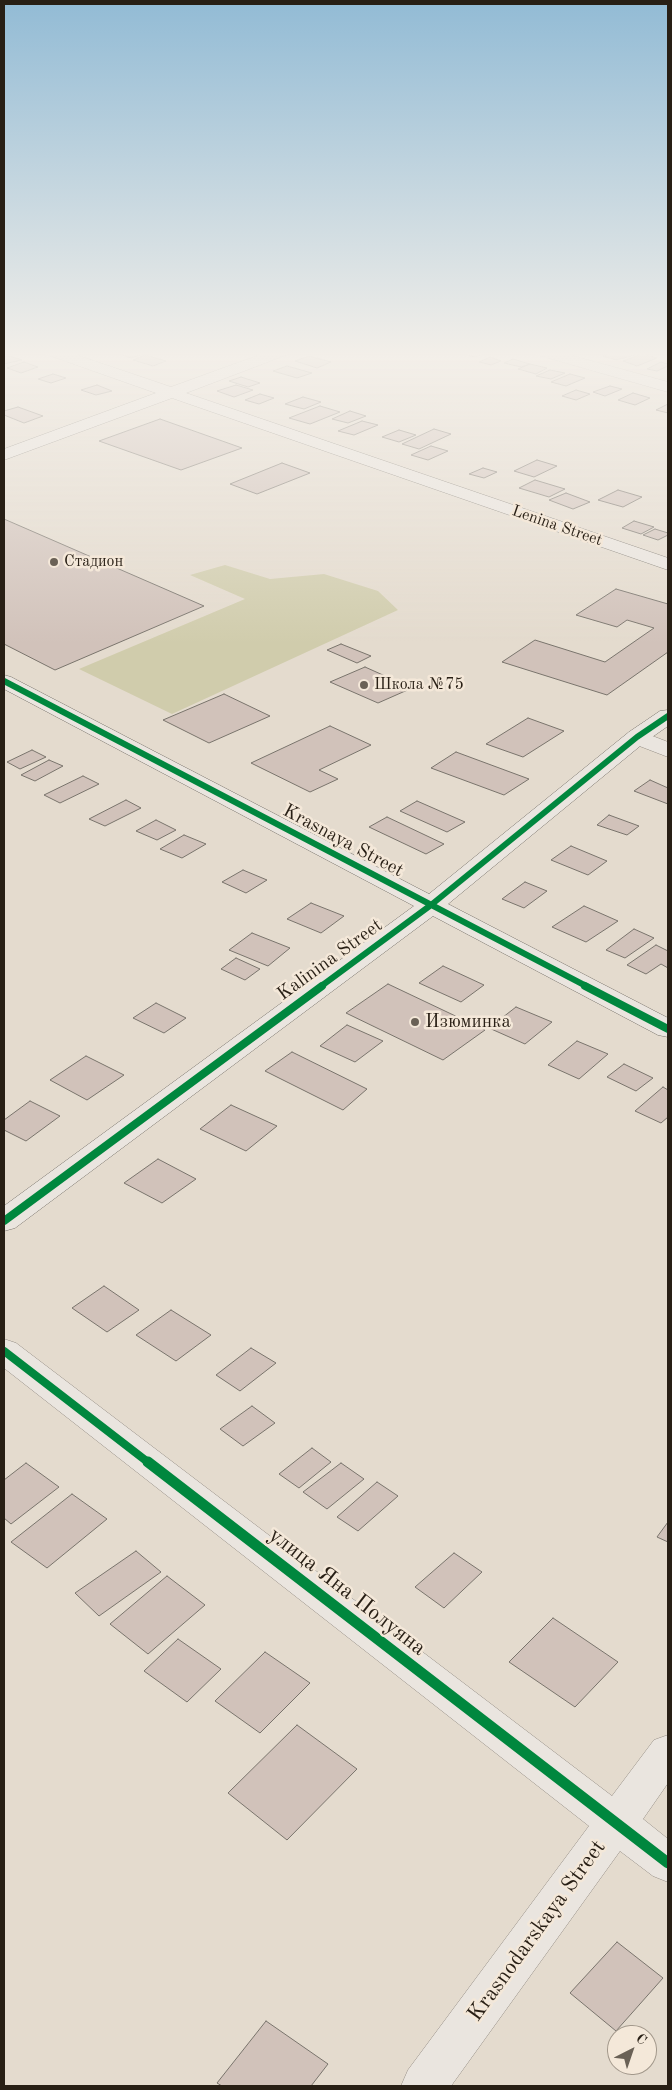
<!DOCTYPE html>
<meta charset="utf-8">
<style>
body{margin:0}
#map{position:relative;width:672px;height:2090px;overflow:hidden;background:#e4dbce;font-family:"Old Standard TT",serif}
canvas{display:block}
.frame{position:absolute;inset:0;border:5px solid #281f15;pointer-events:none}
.north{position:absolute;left:607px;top:2025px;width:50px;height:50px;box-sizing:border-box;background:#f4e8d9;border:1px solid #a2988b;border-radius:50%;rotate:41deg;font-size:14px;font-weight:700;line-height:20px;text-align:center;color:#281f15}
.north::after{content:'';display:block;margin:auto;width:18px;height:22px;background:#6a6156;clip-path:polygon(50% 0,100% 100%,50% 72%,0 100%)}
</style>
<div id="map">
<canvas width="672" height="2090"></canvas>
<div class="frame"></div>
<div class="north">С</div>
</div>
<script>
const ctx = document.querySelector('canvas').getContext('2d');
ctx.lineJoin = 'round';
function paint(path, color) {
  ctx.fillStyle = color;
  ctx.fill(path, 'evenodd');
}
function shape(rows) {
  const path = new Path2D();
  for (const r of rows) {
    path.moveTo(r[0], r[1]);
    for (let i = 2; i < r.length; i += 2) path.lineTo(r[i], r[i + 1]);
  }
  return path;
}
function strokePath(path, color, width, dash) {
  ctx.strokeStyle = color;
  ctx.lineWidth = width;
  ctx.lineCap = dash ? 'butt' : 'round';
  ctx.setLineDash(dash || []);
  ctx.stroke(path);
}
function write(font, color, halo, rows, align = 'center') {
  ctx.font = font + ' "Old Standard TT",serif';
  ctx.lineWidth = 5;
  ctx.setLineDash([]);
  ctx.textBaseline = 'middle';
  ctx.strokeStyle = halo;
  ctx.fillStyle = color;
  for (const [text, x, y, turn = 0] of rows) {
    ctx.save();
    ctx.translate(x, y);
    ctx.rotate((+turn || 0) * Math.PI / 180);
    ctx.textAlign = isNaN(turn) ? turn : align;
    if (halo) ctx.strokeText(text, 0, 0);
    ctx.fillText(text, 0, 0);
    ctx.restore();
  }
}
paint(shape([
 [225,565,270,579,324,574,378,591,398,610,172,714,79,669,245,599,190,575]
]), '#d0ccac');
const building = shape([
 [118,351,139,351,146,353,131,358,115,352,118,351],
 [470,351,486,351,488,352,475,357,464,354,470,351],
 [619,351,636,351,641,353,616,360,603,356,619,351],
 [642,354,657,358,637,366,623,361,642,354],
 [146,355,166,361,153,366,133,360,146,355],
 [9,356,22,360,4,364,4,357,9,356],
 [309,356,331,362,317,368,295,361,309,356],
 [490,357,501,361,491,365,479,362,490,357],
 [513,359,530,364,521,367,504,363,513,359],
 [24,362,38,367,21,373,7,368,24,362],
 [661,362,668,364,668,366,657,371,647,369,661,362],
 [530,364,547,368,536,374,518,369,530,364],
 [287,366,312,373,297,378,273,371,287,366],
 [550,370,565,373,551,379,536,376,550,370],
 [53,374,66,378,51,383,38,379,53,374],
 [570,374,585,378,566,386,551,382,570,374],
 [241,377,260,383,248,387,229,381,241,377],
 [97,385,112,391,96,395,81,390,97,385],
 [236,385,253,390,234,397,217,391,236,385],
 [610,386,622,389,605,396,593,392,610,386],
 [576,390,590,394,576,400,562,396,576,390],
 [633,393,650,398,635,405,618,400,633,393],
 [260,394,274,398,259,404,245,400,260,394],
 [303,397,321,402,304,409,285,404,303,397],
 [668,404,668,413,656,410,668,404],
 [320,406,340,412,310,424,289,418,320,406],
 [18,407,43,416,24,423,4,415,4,411,18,407],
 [350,411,366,416,348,423,332,419,350,411],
 [160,419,242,448,181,470,99,441,160,419],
 [362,421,378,425,354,435,338,431,362,421],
 [434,429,451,434,419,449,402,444,434,429],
 [399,430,416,435,399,442,382,437,399,430],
 [431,446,448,451,428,460,411,455,431,446],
 [537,460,557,466,534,477,514,471,537,460],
 [282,463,310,473,257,494,230,484,282,463],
 [483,468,497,472,484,478,469,474,483,468],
 [535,480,565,489,549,497,519,488,535,480],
 [618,490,642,497,623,507,598,500,618,490],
 [566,493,590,502,573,509,549,500,566,493],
 [4,519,204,606,55,670,4,644,4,519],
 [634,521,654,527,641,534,622,528,634,521],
 [655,529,668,533,668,535,658,540,643,535,655,529],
 [616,589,668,604,668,652,607,695,502,662,535,640,605,662,654,628,627,620,617,627,576,615,616,589],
 [341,644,371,656,357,663,327,650,341,644],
 [365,667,412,688,378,703,330,682,365,667],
 [224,694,270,716,209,743,163,720,224,694],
 [528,718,564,731,523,757,486,744,528,718],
 [330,726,371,745,319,770,338,779,310,792,251,763,330,726],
 [32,750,46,757,20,769,7,762,32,750],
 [456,752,529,779,504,795,431,768,456,752],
 [49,760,63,766,35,781,21,775,49,760],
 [83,776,99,784,60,803,44,795,83,776],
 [650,780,668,788,668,804,634,791,650,780],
 [126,800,141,808,105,826,89,819,126,800],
 [417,801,465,822,447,832,400,811,417,801],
 [609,815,639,826,627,835,597,825,609,815],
 [387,817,444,844,426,854,369,827,387,817],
 [156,820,176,830,157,840,136,831,156,820],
 [184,835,206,844,182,858,160,849,184,835],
 [571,846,607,861,588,875,551,860,571,846],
 [243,870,267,880,246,893,222,882,243,870],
 [525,882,547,891,524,908,502,899,525,882],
 [311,903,344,916,321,933,287,919,311,903],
 [584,906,618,921,586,942,552,927,584,906],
 [634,929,654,938,625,958,606,950,634,929],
 [252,933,290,948,268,966,229,950,252,933],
 [656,945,668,951,668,968,661,964,646,974,627,965,656,945],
 [236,958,260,969,245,980,221,969,236,958],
 [443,966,484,985,461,1002,419,983,443,966],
 [388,984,485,1030,443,1060,346,1013,388,984],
 [156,1003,186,1018,164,1033,133,1018,156,1003],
 [516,1007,552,1022,525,1044,489,1028,516,1007],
 [347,1025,383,1041,355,1062,320,1046,347,1025],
 [577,1041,608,1054,579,1079,548,1065,577,1041],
 [292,1052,367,1089,343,1110,265,1071,292,1052],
 [86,1056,124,1075,87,1100,50,1080,86,1056],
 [624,1064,653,1078,636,1091,607,1077,624,1064],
 [663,1087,668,1090,668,1117,661,1123,635,1111,663,1087],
 [30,1101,60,1116,26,1141,4,1130,4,1120,30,1101],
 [231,1105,277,1126,246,1151,200,1129,231,1105],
 [158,1159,196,1179,162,1203,124,1183,158,1159],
 [104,1286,139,1310,107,1332,72,1308,104,1286],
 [171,1310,211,1335,176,1361,136,1335,171,1310],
 [251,1348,276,1363,240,1391,216,1375,251,1348],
 [252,1406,275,1423,243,1446,220,1429,252,1406],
 [312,1448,331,1462,299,1488,279,1474,312,1448],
 [26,1463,59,1487,11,1524,4,1518,4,1480,26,1463],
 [341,1463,364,1479,327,1509,303,1492,341,1463],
 [377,1482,398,1496,358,1531,337,1517,377,1482],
 [72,1494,107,1519,47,1568,11,1542,72,1494],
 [668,1522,668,1542,657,1537,668,1522],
 [136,1551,161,1572,99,1616,75,1593,136,1551],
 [454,1553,482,1572,444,1608,415,1587,454,1553],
 [167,1576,205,1605,148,1654,110,1624,167,1576],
 [553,1618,618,1662,575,1707,509,1662,553,1618],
 [178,1639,221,1669,187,1702,144,1671,178,1639],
 [265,1652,310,1683,260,1733,215,1701,265,1652],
 [297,1725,357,1769,287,1840,228,1793,297,1725],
 [617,1942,663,1978,616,2031,570,1993,617,1942],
 [266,2021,328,2064,311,2086,222,2086,217,2083,266,2021]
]);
paint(building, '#d1c2ba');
strokePath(building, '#79746c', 1);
const street = shape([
 [531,351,556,351,668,382,668,392,534,354,531,351],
 [637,730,668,742,668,757,629,742,626,737,629,732,637,730],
 [4,1339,16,1343,612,1796,654,1740,668,1735,668,1783,643,1819,668,1839,668,1882,653,1876,620,1851,451,2086,401,2086,408,2070,589,1826,4,1368,4,1339]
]);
const secondary = shape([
 [42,351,65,351,171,387,270,351,292,351,289,354,186,393,668,558,668,570,172,398,4,460,4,449,156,393,45,354,42,351],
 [4,675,11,677,429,894,629,732,660,711,668,710,668,726,645,742,448,904,668,1018,668,1037,658,1035,433,916,15,1228,4,1231,4,1206,414,906,4,689,4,675]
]);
strokePath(street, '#948d85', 1);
strokePath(secondary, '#79746c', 1);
paint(street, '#eae5df');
paint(secondary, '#eae5df');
strokePath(shape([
 [4,681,588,987],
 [320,987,431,905,637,737,668,716]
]), '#00873e', 6);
strokePath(shape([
 [585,986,668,1029],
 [4,1221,322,986],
 [4,1351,149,1463]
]), '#00873e', 8);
strokePath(shape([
 [148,1462,668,1863]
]), '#00873e', 11);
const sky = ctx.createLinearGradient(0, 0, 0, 644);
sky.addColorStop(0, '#92bbd5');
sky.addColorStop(0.55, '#f3efe9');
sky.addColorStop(1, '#f3efe900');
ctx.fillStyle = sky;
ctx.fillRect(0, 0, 672, 644);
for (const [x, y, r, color] of [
 [54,562,5,"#6a6156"],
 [364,685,5,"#6a6156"],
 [415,1022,5,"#6a6156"]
]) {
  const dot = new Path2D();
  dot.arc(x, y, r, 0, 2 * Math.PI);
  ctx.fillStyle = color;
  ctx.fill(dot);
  strokePath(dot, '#f4e8d9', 2);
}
write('16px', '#281f15', '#f4e8d9', [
 ["Lenina Street",557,526,19]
]);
write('16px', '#281f15', '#f4e8d9', [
 ["Стадион",64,562],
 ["Школа №75",374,685]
], 'left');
write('19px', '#281f15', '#f4e8d9', [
 ["Krasnaya Street",343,841,28],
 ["Kalinina Street",330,960,-36]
]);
write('19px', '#281f15', '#f4e8d9', [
 ["Изюминка",425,1022]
], 'left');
write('22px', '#281f15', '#f4e8d9', [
 ["улица Яна Полуяна",347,1592,38],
 ["Krasnodarskaya Street",537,1931,-54]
]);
</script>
